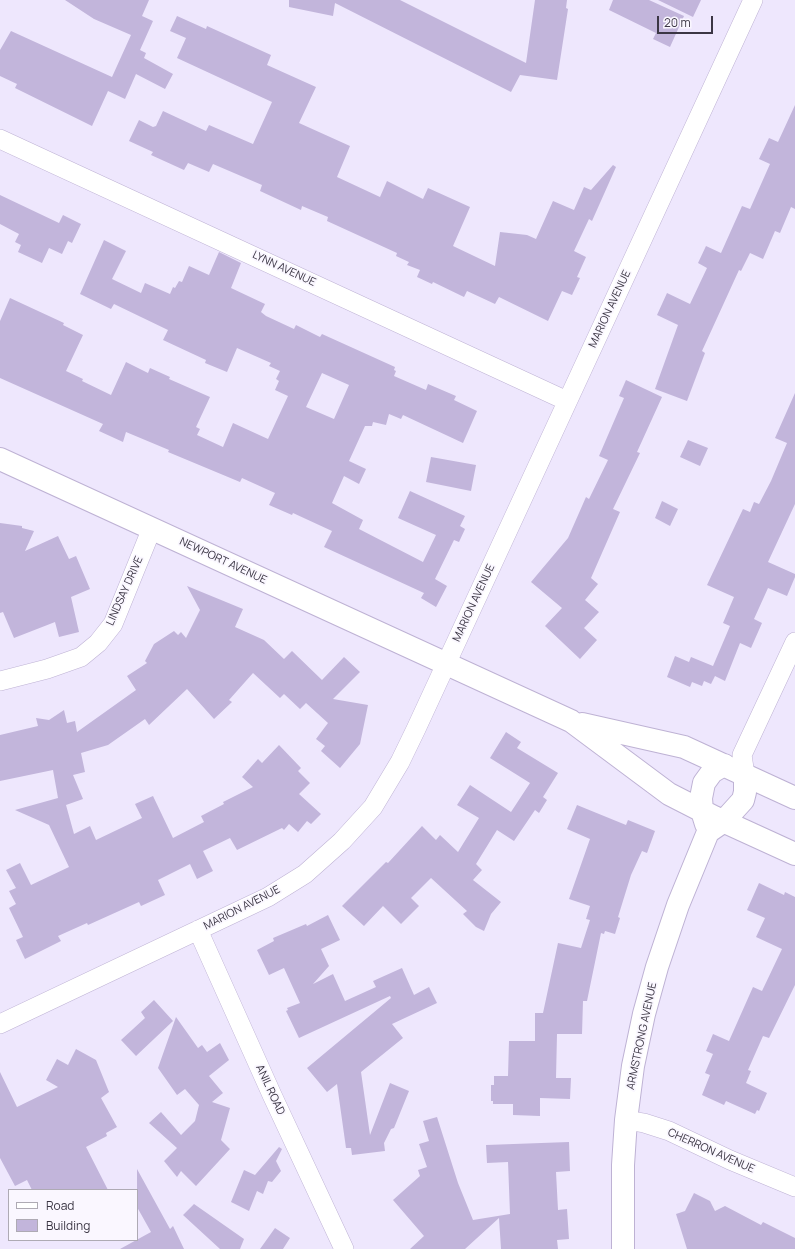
<!DOCTYPE html>
<style>
body{margin:0}
#map{position:relative;width:795px;height:1249px;overflow:hidden;background:#eee7fd;font-family:Manrope,sans-serif}
canvas{display:block}
.legend{position:absolute;left:8px;top:1189px;width:130px;height:52px;box-sizing:border-box;background:#faf7ff;border:1px solid #aeaab4;margin:0;padding:5px 7px;list-style:none;font-size:12px;color:#3b3644}
.legend li{display:flex;align-items:center;gap:8px;height:20px}
.legend b{width:20px;border:1px solid #aeaab4}
.scale{position:absolute;left:657px;top:16px;width:56px;height:18px;box-sizing:border-box;border:2px solid #3b3644;border-top:0;padding-left:5px;font-size:12px;line-height:14px;white-space:nowrap;color:#3b3644;-webkit-text-stroke:3px #faf7ff;paint-order:stroke}
</style>
<div id="map">
<canvas width="795" height="1249"></canvas>
<ul class="legend">
<li><b style="height:5px;background:#fff"></b>Road</li>
<li><b style="height:11px;background:#c2b5db"></b>Building</li>
</ul>
<div class="scale">20 m</div>
</div>
<script>
const ctx = document.querySelector('canvas').getContext('2d');
ctx.lineJoin = 'round';
function paint(path, color) {
  ctx.fillStyle = color;
  ctx.fill(path, 'evenodd');
}
function shape(rows) {
  const path = new Path2D();
  for (const r of rows) {
    path.moveTo(r[0], r[1]);
    for (let i = 2; i < r.length; i += 2) path.lineTo(r[i], r[i + 1]);
  }
  return path;
}
function strokePath(path, color, width, dash) {
  ctx.strokeStyle = color;
  ctx.lineWidth = width;
  ctx.lineCap = dash ? 'butt' : 'round';
  ctx.setLineDash(dash || []);
  ctx.stroke(path);
}
function write(font, color, halo, rows, align = 'center') {
  ctx.font = font + ' Manrope,sans-serif';
  ctx.lineWidth = 3.5;
  ctx.setLineDash([]);
  ctx.textBaseline = 'middle';
  ctx.strokeStyle = halo;
  ctx.fillStyle = color;
  for (const [text, x, y, turn = 0] of rows) {
    ctx.save();
    ctx.translate(x, y);
    ctx.rotate((+turn || 0) * Math.PI / 180);
    ctx.textAlign = isNaN(turn) ? turn : align;
    if (halo) ctx.strokeText(text, 0, 0);
    ctx.fillText(text, 0, 0);
    ctx.restore();
  }
}
paint(shape([
 [65,0,149,0,142,16,153,21,140,50,146,53,144,58,173,74,165,89,136,74,125,99,108,91,92,126,15,88,17,84,0,76,0,50,11,31,112,77,131,35,94,19],
 [289,0,400,0,526,63,535,0,567,0,566,8,568,9,557,80,520,75,511,92,335,3,333,16,289,7],
 [613,0,649,0,684,16,670,47,653,39,656,33,609,10],
 [658,0,701,0,693,17],
 [177,16,206,29,207,26,271,55,267,65,316,87,299,123,350,146,337,177,380,197,387,181,423,199,428,188,470,207,453,246,495,266,500,232,527,235,536,239,553,201,574,210,584,187,591,190,613,165,616,167,592,221,589,219,574,251,586,257,577,277,580,278,572,295,562,291,548,321,499,297,495,304,467,291,464,297,433,282,432,284,417,277,420,270,407,265,409,262,396,256,397,253,327,221,328,217,302,206,301,210,260,191,262,185,213,164,209,172,188,163,184,170,151,155,153,152,129,141,139,120,153,127,156,126,163,111,206,131,209,125,253,144,272,102,177,58,186,38,170,31],
 [795,105,795,209,791,207,780,233,775,231,763,259,750,253,741,271,739,270,702,351,705,353,687,401,655,389,678,325,657,315,667,293,690,304,707,268,698,263,706,246,721,253,742,206,750,209,770,164,759,159,769,138,778,142],
 [0,195,59,223,63,215,81,224,72,243,68,241,62,254,49,248,42,263,18,252,21,245,15,242,19,234,0,224],
 [104,240,126,251,112,279,141,293,145,283,170,294,173,287,175,288,179,281,182,282,189,266,209,275,219,252,241,263,231,288,265,304,261,312,266,316,294,329,296,325,320,337,322,334,395,367,394,370,396,371,394,376,426,390,428,384,456,396,454,400,477,411,463,443,403,415,401,419,389,414,386,425,373,422,372,426,365,426,349,461,366,469,359,484,344,476,332,503,363,520,359,529,423,562,436,535,398,518,410,491,465,516,460,526,465,529,459,542,454,540,435,579,447,586,436,607,421,598,424,593,324,547,332,531,293,513,292,515,269,505,275,493,242,478,240,482,168,452,169,450,126,432,123,442,99,431,103,424,0,378,0,321,10,298,64,323,63,325,83,335,66,371,83,379,82,381,111,395,126,362,148,373,150,368,170,377,169,379,210,397,196,427,200,429,197,435,223,447,233,423,268,439,288,396,275,390,279,381,276,379,280,371,269,366,271,363,237,348,227,372,205,363,206,360,163,340,168,330,114,304,111,309,80,294],
 [322,373,349,385,334,419,306,407],
 [626,380,662,397,637,452,640,453,613,509,620,512,591,578,598,584,585,600,599,612,584,628,597,640,580,659,545,626,562,608,531,582,568,538,586,497,589,499,608,460,599,456,624,398,619,396],
 [795,393,795,504,768,562,795,574,795,577,787,596,768,588,754,619,762,623,751,648,740,643,725,681,715,676,711,684,704,681,702,686,692,682,690,687,667,677,675,656,689,662,691,657,713,666,730,626,723,623,734,597,707,585,743,509,750,512,754,502,759,504,771,481,787,443,775,438],
 [688,440,708,448,700,466,680,457],
 [431,457,476,465,471,491,426,482],
 [662,501,678,509,670,526,655,518],
 [0,523,22,526,22,528,34,531,25,551,58,536,69,559,76,556,90,589,71,597,79,632,59,637,55,622,14,638,3,612,0,613],
 [187,586,243,609,235,627,264,640,284,659,292,651,322,680,344,657,360,672,333,699,368,705,360,744,340,768,321,751,325,746,316,739,328,723,306,703,300,709,284,694,280,698,253,673,229,700,232,702,214,719,187,689,149,725,145,719,108,745,81,753,85,772,73,775,83,799,66,805,74,834,90,826,96,840,142,818,135,804,153,796,173,838,204,822,201,816,224,804,223,802,253,787,242,777,258,759,262,763,279,745,301,768,298,771,310,783,299,794,321,814,311,824,307,821,298,832,289,824,284,830,282,828,237,850,230,838,203,851,213,871,197,879,190,864,158,880,165,895,141,906,139,902,88,925,87,923,58,936,61,941,25,959,16,940,23,937,9,908,16,904,9,891,16,888,6,870,20,863,31,885,69,867,49,825,15,810,58,798,53,770,0,781,0,735,38,726,36,718,49,720,64,710,67,723,75,721,77,732,136,690,127,676,147,663,145,661,154,644,174,631,178,635,181,632,186,638,200,610],
 [506,732,521,742,517,748,558,773,543,797,547,800,539,813,535,810,514,841,497,830,476,864,482,870,473,880,501,902,491,914,484,931,476,927,463,914,467,911,431,878,411,898,419,906,401,924,383,906,364,926,342,906,386,862,388,863,422,826,436,840,440,835,458,852,479,818,457,805,470,785,511,812,530,783,490,758],
 [577,805,626,825,628,820,655,831,647,853,642,851,631,875,618,917,620,918,615,934,605,931,604,934,601,933,587,1001,583,1001,582,1034,557,1034,556,1078,571,1078,570,1099,540,1098,540,1116,513,1115,513,1104,493,1104,493,1101,491,1101,491,1085,494,1085,494,1076,508,1076,509,1041,535,1041,535,1013,543,1013,558,943,581,948,590,920,586,919,590,906,569,899,590,839,567,829],
 [759,883,784,895,785,892,795,897,795,985,769,1038,763,1036,748,1070,751,1071,746,1083,767,1093,759,1111,757,1110,755,1114,726,1101,724,1105,702,1095,710,1075,705,1073,713,1054,706,1051,713,1034,729,1041,753,987,762,991,782,949,756,937,765,918,747,910],
 [328,915,340,940,321,949,329,966,313,984,333,974,345,1001,376,987,373,981,402,968,414,995,429,987,437,1003,392,1024,403,1038,361,1072,370,1135,390,1083,409,1091,394,1128,391,1129,384,1143,385,1151,352,1155,351,1148,346,1148,337,1084,327,1092,307,1068,391,998,390,996,299,1038,286,1011,288,1010,287,1008,300,1003,284,968,269,975,257,950,274,941,273,938,306,924,307,926],
 [154,1000,173,1021,136,1056,121,1040,145,1018,141,1012],
 [176,1017,198,1048,202,1045,207,1052,220,1043,229,1060,209,1076,223,1093,212,1102,230,1108,221,1140,230,1149,196,1186,181,1171,177,1177,164,1161,177,1148,149,1123,161,1112,181,1135,195,1121,199,1105,185,1089,177,1095,158,1068],
 [76,1049,96,1060,109,1092,101,1098,117,1127,106,1133,107,1136,86,1147,108,1190,32,1190,27,1180,15,1186,0,1158,0,1072,17,1107,58,1087,46,1080,57,1059,68,1065],
 [437,1117,458,1183,473,1220,510,1214,508,1162,487,1163,486,1145,569,1142,570,1171,556,1172,558,1210,567,1209,569,1239,557,1240,558,1249,501,1249,499,1218,465,1249,410,1249,424,1236,393,1200,420,1176,418,1170,427,1167,419,1144,429,1141,423,1121],
 [279,1147,282,1149,276,1161,281,1171,272,1182,268,1181,263,1194,257,1191,249,1211,231,1202,244,1170,255,1175],
 [137,1169,170,1229,173,1226,184,1249,120,1249,151,1232,137,1207],
 [694,1193,710,1201,715,1211,725,1206,761,1225,763,1222,795,1238,795,1249,687,1249,676,1214,685,1211],
 [194,1204,244,1239,240,1249,220,1249,183,1215],
 [275,1228,290,1238,283,1249,260,1249]
]), '#c2b5db');
const street = shape([
 [0,139,567,401],
 [0,681,47,669,81,657,98,643,113,624,152,528],
 [745,775,742,755,795,642],
 [198,930,272,1095,344,1249],
 [0,1024,268,897,305,874,342,841,373,807,400,762,416,729,753,0],
 [626,1120,644,1123,669,1131,730,1160,795,1187]
]);
const secondary = shape([
 [0,459,571,721,669,794,714,817,795,854],
 [582,724,684,747,795,798],
 [706,824,702,811,701,798,704,783,712,772,724,765],
 [623,1249,623,1165,626,1120,633,1066,644,1014,657,967,678,905,708,832,724,821,743,800,745,792,745,775]
]);
strokePath(street, '#beb2d4', 20);
strokePath(secondary, '#beb2d4', 24);
strokePath(street, '#fff', 19);
strokePath(secondary, '#fff', 22);
write('11px', '#3b3644', '#faf7ff', [
 ["LYNN AVENUE",284,269,25],
 ["MARION AVENUE",610,309,-65],
 ["NEWPORT AVENUE",223,561,25],
 ["LINDSAY DRIVE",125,591,-66],
 ["MARION AVENUE",474,603,-65],
 ["MARION AVENUE",242,908,-27],
 ["ARMSTRONG AVENUE",642,1036,-78],
 ["ANIL ROAD",270,1090,65],
 ["CHERRON AVENUE",711,1151,24]
]);
</script>
